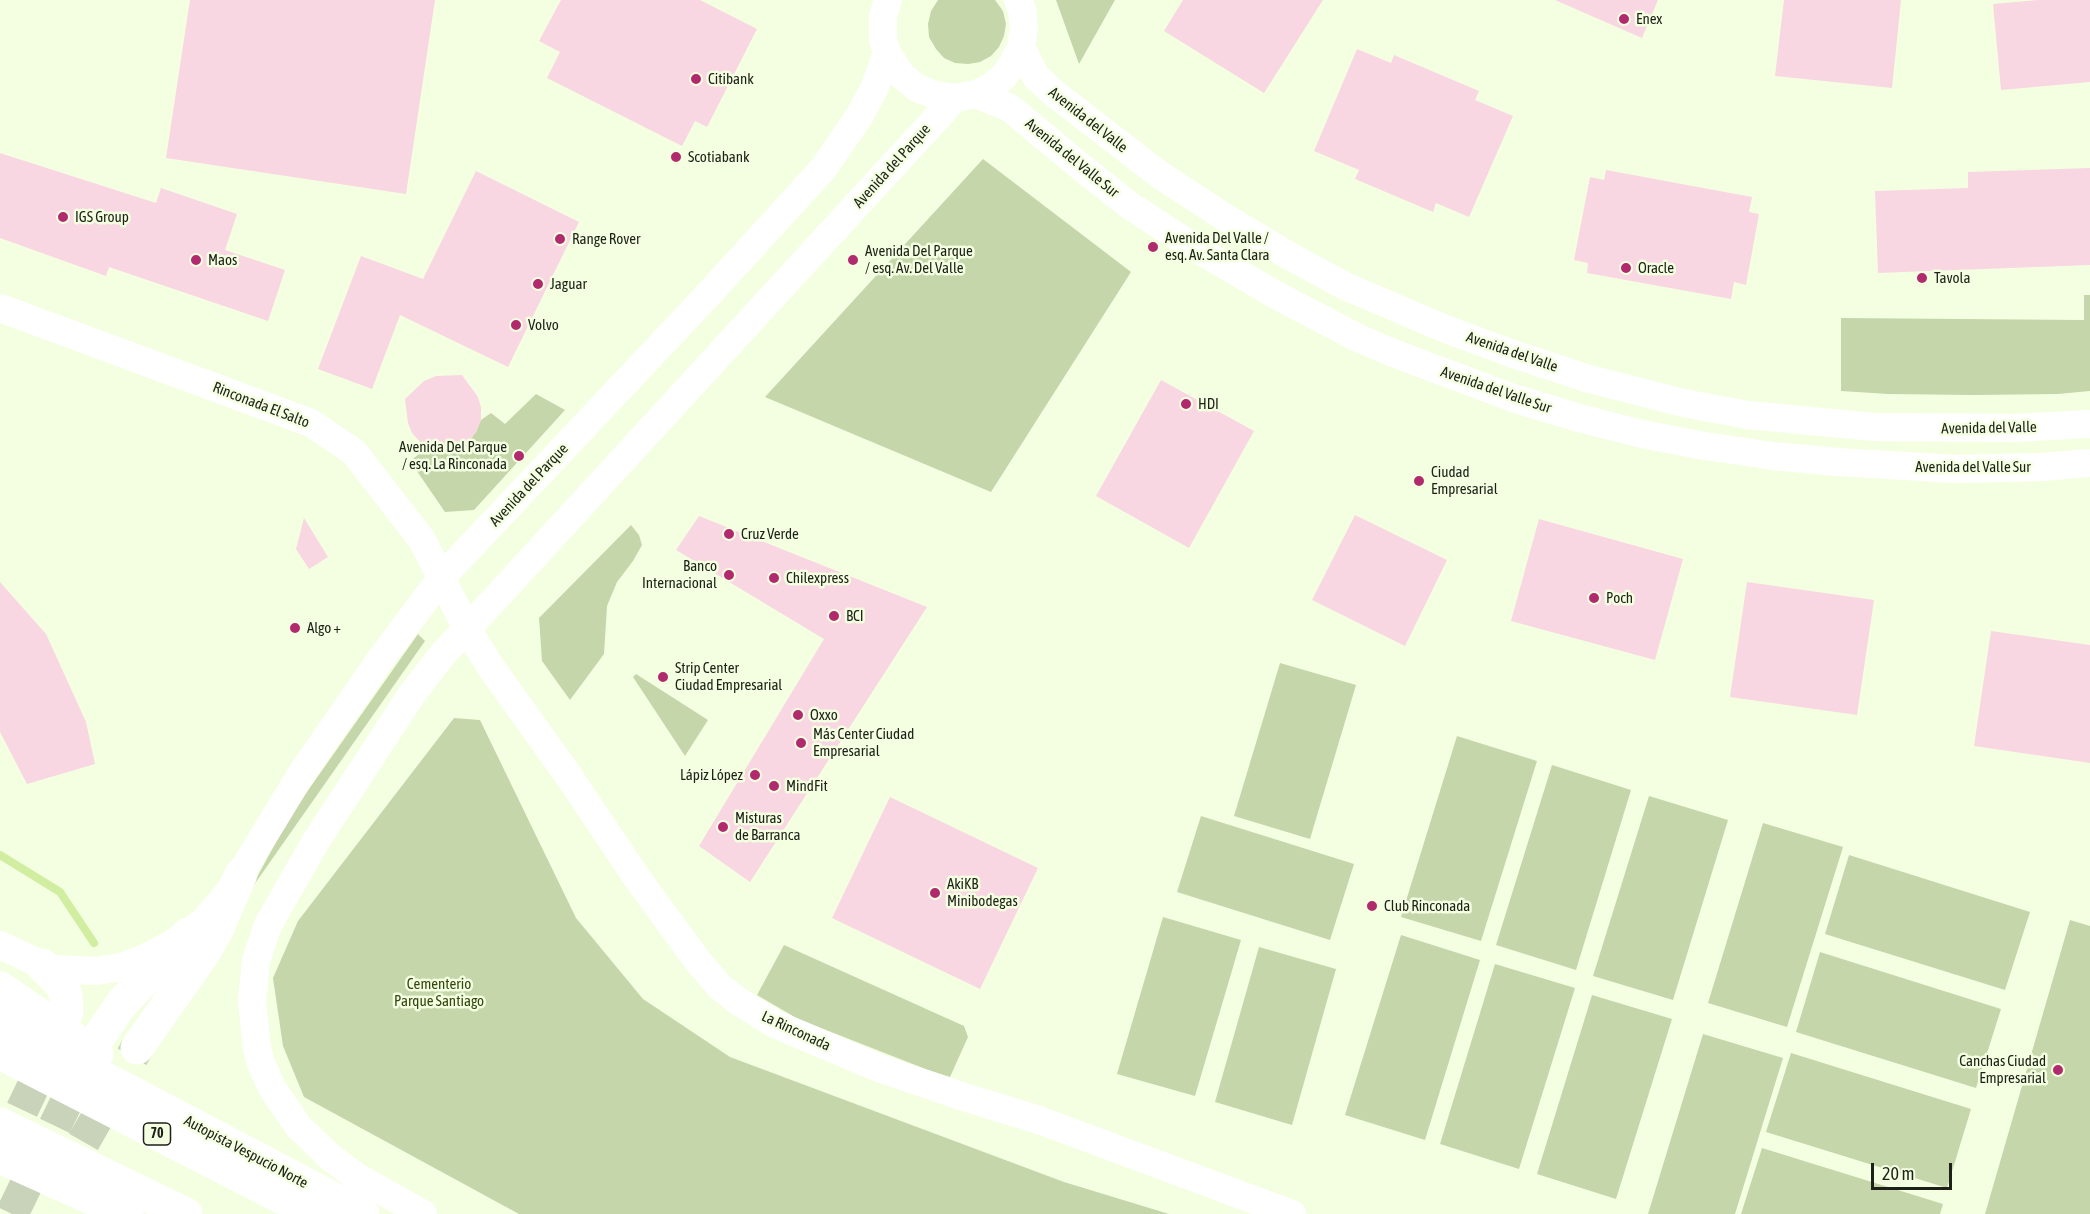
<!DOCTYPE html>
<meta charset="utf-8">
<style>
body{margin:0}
#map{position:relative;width:2090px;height:1214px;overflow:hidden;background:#f4ffe2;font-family:"Asap Condensed",sans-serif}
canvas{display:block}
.scale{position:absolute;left:1871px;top:1163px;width:81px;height:27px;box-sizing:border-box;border:3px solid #1d2117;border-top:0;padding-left:8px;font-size:18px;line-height:21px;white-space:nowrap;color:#1d2117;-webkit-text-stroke:4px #f4ffe2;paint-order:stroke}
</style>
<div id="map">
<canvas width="2090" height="1214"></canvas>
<div class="scale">20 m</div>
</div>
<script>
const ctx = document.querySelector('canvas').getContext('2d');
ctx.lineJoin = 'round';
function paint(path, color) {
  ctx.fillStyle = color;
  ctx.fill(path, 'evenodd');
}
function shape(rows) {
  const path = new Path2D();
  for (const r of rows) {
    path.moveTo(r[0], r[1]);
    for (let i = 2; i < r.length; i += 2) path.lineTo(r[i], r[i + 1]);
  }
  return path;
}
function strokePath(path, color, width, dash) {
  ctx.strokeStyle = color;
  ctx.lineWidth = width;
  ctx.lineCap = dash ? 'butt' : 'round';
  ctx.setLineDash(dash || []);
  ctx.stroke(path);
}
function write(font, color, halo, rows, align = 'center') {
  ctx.font = font + ' "Asap Condensed",sans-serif';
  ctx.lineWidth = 5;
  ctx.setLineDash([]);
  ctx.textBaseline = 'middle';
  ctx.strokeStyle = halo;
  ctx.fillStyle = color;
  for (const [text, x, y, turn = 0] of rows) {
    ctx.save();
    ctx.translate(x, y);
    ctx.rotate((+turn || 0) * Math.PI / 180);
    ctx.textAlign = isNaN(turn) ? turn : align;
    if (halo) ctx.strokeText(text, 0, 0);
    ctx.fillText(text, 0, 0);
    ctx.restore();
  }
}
paint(shape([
 [938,0,995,0,1003,11,1006,24,1004,36,999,47,991,56,980,62,968,64,955,63,944,58,936,49,929,37,928,24,931,11],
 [1056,0,1115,0,1079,64],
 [983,159,1131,272,991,492,765,397],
 [2084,295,2090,295,2090,391,2058,394,1974,395,1888,394,1841,391,1841,318,2084,320],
 [536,394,565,410,474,510,445,512,410,461,428,447,439,450,452,450,468,442,476,432,481,420,491,413,505,424],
 [631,525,639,535,642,545,633,561,617,582,607,606,604,654,570,700,542,661,539,618],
 [418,634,425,641,249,892,290,816],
 [1280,663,1356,685,1310,839,1234,816],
 [636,674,708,720,685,756,633,677],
 [454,718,480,720,576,918,643,999,730,1057,1064,1182,1169,1214,519,1214,304,1097,283,1046,273,978,298,921],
 [1457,736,1537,761,1481,941,1401,917],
 [1552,765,1631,790,1576,970,1496,945],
 [1649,796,1728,820,1673,1000,1593,976],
 [1201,816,1354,864,1330,940,1177,892],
 [1763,823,1843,847,1787,1027,1708,1003],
 [1849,855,2030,912,2005,990,1825,934],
 [1163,917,1241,940,1195,1096,1117,1074],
 [2070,920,2090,926,2090,1214,1985,1214],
 [1401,935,1480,960,1425,1140,1345,1115],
 [784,945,964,1026,968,1037,950,1077,928,1070,798,1019,757,995],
 [1259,947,1336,969,1292,1125,1215,1102],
 [1820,952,2001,1009,1976,1088,1796,1032],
 [1495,964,1575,988,1519,1169,1440,1144],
 [1592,995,1672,1019,1616,1199,1537,1174],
 [1703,1034,1783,1058,1735,1214,1648,1214],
 [1791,1053,1971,1109,1947,1188,1766,1132],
 [1762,1148,1943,1204,1940,1214,1741,1214]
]), '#c5d6aa');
strokePath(shape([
 [0,855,60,892,94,943]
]), '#d0eda0', 8);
paint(shape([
 [190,0,435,0,406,194,166,158],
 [561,0,700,0,757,29,707,127,695,121,682,146,547,78,560,52,539,41],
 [1183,0,1323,0,1264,93,1164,31],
 [1555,0,1658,0,1642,38],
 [1784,0,1901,0,1892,88,1775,76],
 [2038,0,2090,0,2090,82,2001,90,1993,4],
 [1357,49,1391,63,1394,55,1479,91,1475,100,1513,116,1469,217,1436,203,1433,212,1355,179,1359,170,1314,151],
 [0,153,156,203,161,188,237,214,225,250,285,270,268,321,109,267,106,276,0,238],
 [2090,168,2090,265,1878,273,1875,191,1968,188,1968,172],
 [1606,170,1752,197,1749,212,1759,214,1746,285,1734,282,1731,299,1587,273,1588,263,1574,260,1590,177,1604,180],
 [476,171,579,222,508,367,400,315,372,389,318,369,361,256,423,279],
 [462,375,478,397,481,407,481,420,476,432,468,442,452,450,433,449,421,443,412,433,408,423,405,399,424,381,436,376],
 [1161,380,1254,431,1189,548,1096,496],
 [1355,515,1447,560,1405,646,1312,600],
 [699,516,927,607,750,882,699,846,824,639,676,550],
 [304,518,328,557,309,569,296,549],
 [1539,519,1683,559,1655,660,1511,621],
 [0,582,46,634,86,722,95,764,27,784,0,732],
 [1747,582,1874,600,1857,715,1730,697],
 [1991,631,2090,645,2090,763,1974,746],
 [890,797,1038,868,980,989,832,918]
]), '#f8d7e2');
strokePath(shape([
 [1,1154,52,1047]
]), '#c9d3b9', 33, [33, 16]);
strokePath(shape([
 [79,1189,75,1169,80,1148,137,1048],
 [12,1214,85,1064]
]), '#c9d3b9', 33, [33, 16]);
strokePath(shape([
 [888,0,883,17,883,39,887,53,901,75,917,88,935,95,955,98,976,94,991,87,1004,76,1014,62,1021,47,1024,28,1022,9,1018,0],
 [1021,47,1036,77,1055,94,1160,175,1226,218,1286,254,1345,286,1443,328,1510,353,1586,378,1683,403,1748,415,1874,427,2015,428,2090,424],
 [976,94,1010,108,1081,167,1129,205,1189,244,1276,295,1358,338,1393,353,1513,398,1579,418,1642,434,1705,446,1773,456,1837,462,1956,469,2042,467,2090,463],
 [0,308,311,423,354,452,422,540,466,627,490,666,568,775,637,878,697,960,720,987,738,1001,775,1024,879,1068,964,1097,1039,1120,1292,1214],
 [0,945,34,961,55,969,96,971,121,967,145,958,172,944,204,921,230,891,302,773,378,663,442,577,706,297,823,169,860,115,874,89,887,53],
 [423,1214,357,1177,330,1157,298,1126,272,1088,260,1061,257,1048,252,1001,256,961,268,925,316,841,412,694,443,654,494,600,955,98]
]), '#fff', 28);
strokePath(shape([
 [42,965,61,984,66,995,67,1012]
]), '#fff', 33);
strokePath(shape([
 [0,988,97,1054],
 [0,1023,363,1214],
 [98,1038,122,1003,188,934],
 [137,1048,203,954,217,930,241,874],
 [0,1053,314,1214],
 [0,1124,186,1214],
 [0,1157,127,1214]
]), '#fff', 33);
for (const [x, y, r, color] of [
 [1624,19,6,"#b12a6d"],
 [696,79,6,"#b12a6d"],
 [676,157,6,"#b12a6d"],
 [63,217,6,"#b12a6d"],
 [560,239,6,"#b12a6d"],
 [1153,247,6,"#b12a6d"],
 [196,260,6,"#b12a6d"],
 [853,260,6,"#b12a6d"],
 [1626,268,6,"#b12a6d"],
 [1922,278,6,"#b12a6d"],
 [538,284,6,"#b12a6d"],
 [516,325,6,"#b12a6d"],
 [1186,404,6,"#b12a6d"],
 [519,456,6,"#b12a6d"],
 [1419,481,6,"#b12a6d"],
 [729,534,6,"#b12a6d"],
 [729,575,6,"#b12a6d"],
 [774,578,6,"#b12a6d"],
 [1594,598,6,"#b12a6d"],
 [834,616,6,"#b12a6d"],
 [295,628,6,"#b12a6d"],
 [663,677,6,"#b12a6d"],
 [798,715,6,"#b12a6d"],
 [801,743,6,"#b12a6d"],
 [755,775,6,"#b12a6d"],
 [774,786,6,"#b12a6d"],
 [723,827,6,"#b12a6d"],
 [935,893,6,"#b12a6d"],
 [1372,906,6,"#b12a6d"],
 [2058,1070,6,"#b12a6d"]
]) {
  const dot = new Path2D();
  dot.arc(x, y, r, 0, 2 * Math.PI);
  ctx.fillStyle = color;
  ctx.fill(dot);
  strokePath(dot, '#f4ffe2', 2);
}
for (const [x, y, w] of [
 [157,1134,27]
]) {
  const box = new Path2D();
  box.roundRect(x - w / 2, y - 11, w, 22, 4.5);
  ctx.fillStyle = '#f4ffe2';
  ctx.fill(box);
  strokePath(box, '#1d2117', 1.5);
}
write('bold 14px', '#1d2117', null, [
 ["70",157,1134]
]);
write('15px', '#1d2117', '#f4ffe2', [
 ["Enex",1636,19],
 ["Citibank",708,79],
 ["Scotiabank",688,157],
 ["IGS Group",75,217],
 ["Avenida Del Valle /",1165,238],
 ["esq. Av. Santa Clara",1165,255],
 ["Range Rover",572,239],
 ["Avenida Del Parque",865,251],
 ["/ esq. Av. Del Valle",865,268],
 ["Maos",208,260],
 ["Oracle",1638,268],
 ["Tavola",1934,278],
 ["Jaguar",550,284],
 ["Volvo",528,325],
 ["HDI",1198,404],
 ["Avenida Del Parque",507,447,"right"],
 ["/ esq. La Rinconada",507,464,"right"],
 ["Ciudad",1431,472],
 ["Empresarial",1431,489],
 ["Cruz Verde",741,534],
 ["Banco",717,566,"right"],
 ["Internacional",717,583,"right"],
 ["Chilexpress",786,578],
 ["Poch",1606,598],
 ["BCI",846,616],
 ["Algo +",307,628],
 ["Strip Center",675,668],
 ["Ciudad Empresarial",675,685],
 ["Oxxo",810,715],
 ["Más Center Ciudad",813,734],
 ["Empresarial",813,751],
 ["Lápiz López",743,775,"right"],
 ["MindFit",786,786],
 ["Misturas",735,818],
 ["de Barranca",735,835],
 ["AkiKB",947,884],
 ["Minibodegas",947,901],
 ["Club Rinconada",1384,906],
 ["Canchas Ciudad",2046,1061,"right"],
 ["Empresarial",2046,1078,"right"]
], 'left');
write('15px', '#1d2117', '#f4ffe2', [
 ["Avenida del Valle",1088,120,38],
 ["Avenida del Valle Sur",1072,158,39],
 ["Avenida del Parque",892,166,-48],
 ["Avenida del Valle",1512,352,19],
 ["Avenida del Valle Sur",1496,390,19],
 ["Rinconada El Salto",261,405,21],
 ["Avenida del Valle",1989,428,-1],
 ["Avenida del Valle Sur",1973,467],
 ["Avenida del Parque",529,485,-47],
 ["La Rinconada",796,1031,25],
 ["Autopista Vespucio Norte",246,1152,28]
]);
write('15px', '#34450e', '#f4ffe2', [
 ["Cementerio",439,984],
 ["Parque Santiago",439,1001]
]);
</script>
